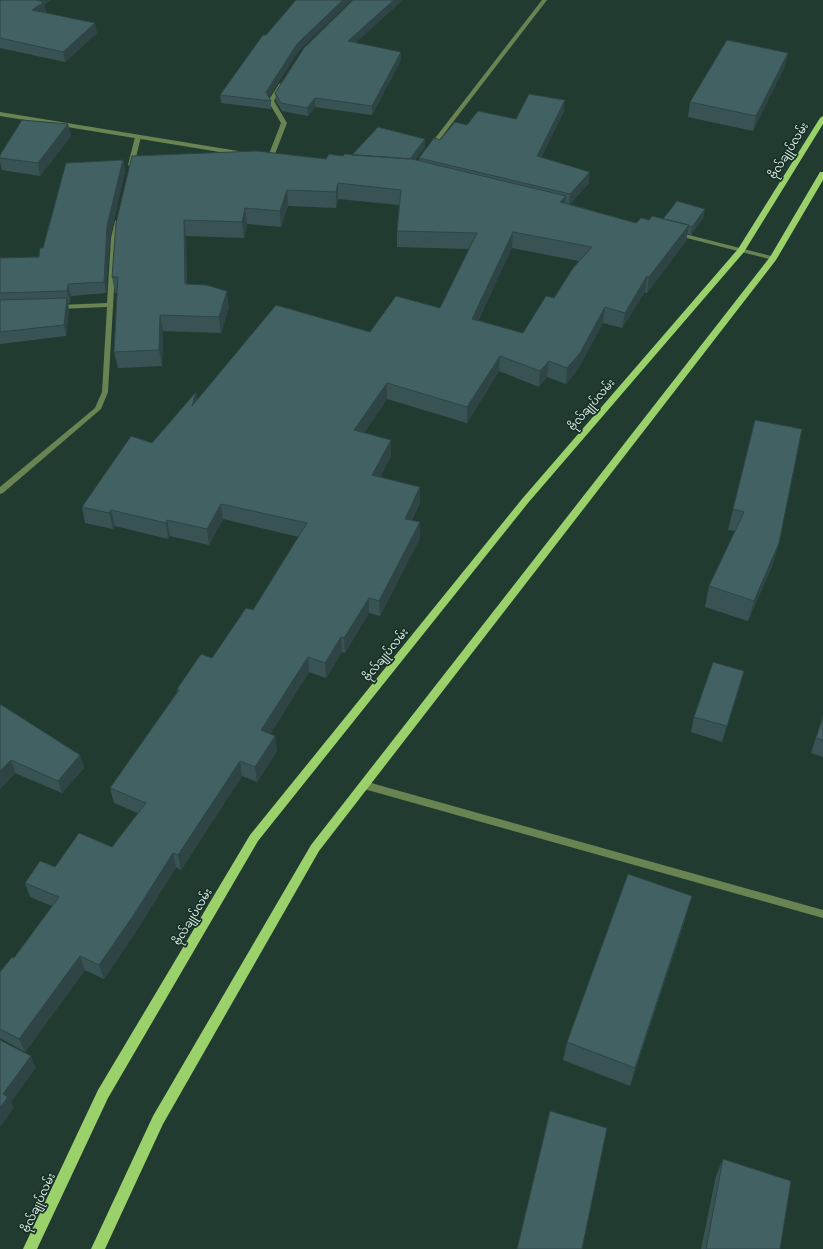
<!DOCTYPE html>
<meta charset="utf-8">
<style>
body{margin:0}
canvas{display:block;background:#213b30}
</style>
<canvas width="823" height="1249"></canvas>
<script>
const ctx = document.querySelector('canvas').getContext('2d');
ctx.lineJoin = 'round';
function shape(rows) {
  const path = new Path2D();
  for (const r of rows) {
    path.moveTo(r[0], r[1]);
    for (let i = 2; i < r.length; i += 2) path.lineTo(r[i], r[i + 1]);
  }
  return path;
}
function paint(path, color) {
  ctx.fillStyle = color;
  ctx.fill(path, 'evenodd');
}
function strokePath(path, color, width, dash) {
  ctx.strokeStyle = color;
  ctx.lineWidth = width;
  ctx.lineCap = dash ? 'butt' : 'round';
  ctx.setLineDash(dash || []);
  ctx.stroke(path);
}
function write(font, color, halo, rows, align = 'center') {
  ctx.font = font + ' "PT Serif","Noto Sans Myanmar",serif';
  ctx.lineWidth = 3.5;
  ctx.setLineDash([]);
  ctx.textBaseline = 'middle';
  ctx.strokeStyle = halo;
  ctx.fillStyle = color;
  for (const [text, x, y, turn = 0] of rows) {
    ctx.save();
    ctx.translate(x, y);
    ctx.rotate((+turn || 0) * Math.PI / 180);
    ctx.textAlign = isNaN(turn) ? turn : align;
    if (halo) ctx.strokeText(text, 0, 0);
    ctx.fillText(text, 0, 0);
    ctx.restore();
  }
}
paint(shape([
 [138,135,141,137,134,165,129,166,128,165,135,137,138,135],
 [118,219,121,221,117,238,108,392,101,409,3,493,0,494,0,487,95,408,102,392,107,307,59,309,56,307,59,305,107,303,111,238,115,221,118,219],
 [364,781,823,910,823,918,364,789,361,788,360,785,361,782,364,781]
]), '#698353');
paint(shape([
 [542,0,547,0,433,148,429,148,429,146,542,0],
 [281,83,284,85,274,101,287,123,273,159,270,161,267,159,281,123,268,101,279,84,281,83],
 [0,112,238,151,241,153,238,155,0,116,0,112],
 [677,232,775,257,776,258,773,260,675,235,674,234,677,232]
]), '#698353');
paint(shape([
 [823,116,823,124,744,252,528,503,258,841,108,1098,37,1249,23,1249,98,1090,250,835,522,499,738,249,820,118,823,116],
 [820,172,823,172,823,180,776,260,319,851,163,1124,105,1249,91,1249,153,1116,311,845,770,257,820,172]
]), '#9bd16b');
paint(shape([
 [0,0,50,0,44,5,46,12,44,13,97,33,65,62,0,48],
 [356,43,401,60,372,115,315,107,308,116,282,111,276,101,275,93],
 [298,52,269,97,271,101,271,109,221,103,220,95],
 [788,53,784,68,753,131,688,117,690,102],
 [564,111,541,157,589,183,570,204,636,223,649,220,663,219,704,217,691,235,687,234,686,241,647,293,645,292,622,328,603,323,578,369,566,384,547,377,539,387,499,371,467,423,387,399,364,433,391,456,380,477,420,503,412,520,420,538,380,616,369,613,345,653,342,652,326,678,309,672,270,734,275,736,277,751,257,782,242,776,181,870,176,867,137,930,104,979,85,970,25,1052,0,1038,0,972,14,958,52,906,30,897,25,883,55,867,112,847,138,813,114,803,110,788,177,692,177,689,212,658,253,610,299,537,223,519,209,545,170,536,168,539,115,526,113,529,85,523,82,507,152,443,196,392,197,400,370,332,440,308,469,249,397,247,397,231,399,205,338,199,336,208,288,206,281,227,247,224,244,238,186,236,187,284,229,307,221,333,163,331,162,366,118,368,114,352,117,293,115,293,112,277,116,223,326,159,352,155,425,139,425,147,415,160,419,161,419,158,440,140,467,125,516,119],
 [512,248,579,261,554,298,523,333,478,320],
 [71,136,40,176,2,170,0,162,0,155],
 [123,160,125,171,110,238,106,293,71,296,70,303,68,303,69,310,66,336,0,344,0,258,39,257,43,248],
 [755,420,779,543,773,564,748,621,705,607,709,586,735,531,728,530],
 [744,671,722,742,691,732,694,717],
 [0,704,80,755,84,768,62,793,15,773,0,789],
 [823,715,823,757,811,753],
 [686,917,630,1086,563,1060,567,1042],
 [723,1159,780,1249,701,1249,716,1176]
]), '#395354');
paint(shape([
 [36,0,50,0,44,5,46,12,34,20,32,10],
 [343,0,352,0,298,52,267,100,266,92,297,44],
 [394,0,403,0,348,50,348,41],
 [95,23,97,33,65,62,63,52],
 [401,52,401,60,372,115,372,106],
 [788,53,784,68,753,131,756,116],
 [315,98,315,107,308,116,307,108],
 [565,100,564,111,537,167,537,156],
 [68,124,71,136,40,176,38,163],
 [425,139,425,147,409,167,409,159],
 [123,160,125,171,110,238,106,293,104,282,107,226],
 [590,172,589,183,569,205,570,194],
 [338,183,338,199,336,208,336,192],
 [287,190,288,206,281,227,280,211],
 [566,196,564,211,560,202],
 [245,208,247,224,244,238,242,222],
 [705,209,704,217,691,235,692,227],
 [184,220,186,236,187,299,185,284],
 [689,225,686,241,647,293,649,277],
 [513,232,512,248,472,335,472,319],
 [647,276,645,292,622,328,625,313],
 [68,284,71,296,70,303,67,291],
 [227,291,229,307,221,333,219,317],
 [67,298,69,310,66,336,64,325],
 [605,307,603,323,578,369,566,384,567,368],
 [160,315,163,331,162,366,159,350],
 [500,356,499,371,467,423,467,407],
 [549,361,547,377,539,387,540,371],
 [387,383,387,399,355,446,354,430],
 [196,392,198,408,192,406],
 [391,440,391,456,373,491,372,475],
 [420,487,420,503,405,534,405,519],
 [221,504,223,519,209,545,207,529],
 [111,510,115,526,113,529,109,513],
 [167,520,170,536,168,539,166,523],
 [420,522,420,538,380,616,379,601],
 [779,543,773,564,748,621,754,601],
 [369,598,369,613,345,653,344,638],
 [341,637,342,652,326,678,325,663],
 [308,657,309,672,263,746,261,730],
 [744,671,740,687,722,742,727,726],
 [275,736,277,751,257,782,255,767],
 [80,755,84,768,62,793,58,781],
 [11,760,15,773,0,789,0,771],
 [240,761,242,776,181,870,178,855],
 [173,853,176,867,137,930,104,979,99,965],
 [692,896,686,917,630,1086,635,1068],
 [80,956,85,970,25,1052,19,1039],
 [31,1056,36,1068,11,1102,14,1108,0,1127,0,1108,3,1094]
]), '#2e4445');
const building = shape([
 [0,0,36,0,44,2,32,10,95,23,63,52,0,38,0,0],
 [296,0,343,0,297,44,266,92,271,101,220,95,263,35,266,35,296,0],
 [353,0,394,0,348,41,401,52,372,106,315,98,307,108,281,103,275,93,304,48,353,0],
 [727,40,788,53,756,116,690,102,727,40],
 [529,94,565,100,537,156,590,172,570,194,419,158,434,138,440,140,455,122,467,125,478,111,516,119,529,94],
 [22,120,68,124,38,163,0,158,0,155,22,120],
 [378,127,425,139,410,159,352,155,378,127],
 [257,151,326,159,329,154,343,156,345,154,412,159,566,196,560,202,636,223,641,218,649,220,652,216,689,225,649,277,647,276,625,313,605,307,580,353,567,368,549,361,540,371,500,356,467,407,387,383,354,430,391,440,372,475,420,487,405,519,420,522,379,601,369,598,344,638,341,637,325,663,308,657,261,730,275,736,255,767,240,761,178,855,173,853,133,916,99,965,80,956,19,1039,0,1029,0,972,12,957,14,958,59,897,25,883,40,861,55,867,79,833,112,847,146,803,110,788,179,690,177,689,201,654,212,658,246,608,253,610,307,523,221,504,207,529,167,520,166,523,111,510,109,513,82,507,131,436,152,443,196,392,192,406,276,305,370,332,396,296,440,308,477,233,397,231,401,190,338,183,336,192,287,190,280,211,245,208,242,222,184,220,185,284,206,285,227,291,219,317,160,315,159,350,114,352,118,277,112,277,116,223,132,156,257,151],
 [513,232,592,247,573,268,554,298,546,296,523,333,472,319,513,232],
 [123,160,107,226,104,282,68,284,67,291,0,293,0,258,39,257,40,248,43,248,66,163,123,160],
 [677,201,705,209,692,227,688,226,689,225,663,219,677,201],
 [67,298,64,325,0,332,0,300,67,298],
 [755,420,802,429,779,543,754,601,709,586,744,512,733,509,755,420],
 [713,662,744,671,727,726,694,717,713,662],
 [0,704,80,755,58,781,11,760,0,771,0,704],
 [823,717,823,740,816,738,823,717],
 [628,874,692,896,635,1068,567,1042,628,874],
 [0,1040,31,1056,3,1094,8,1097,0,1108,0,1040],
 [550,1111,607,1128,582,1249,517,1249,550,1111],
 [723,1159,791,1181,780,1249,706,1249,723,1159]
]);
paint(building, '#426162');
strokePath(building, '#2e4445', 1);
write('11px', '#dcebe4', '#173026', [
 ["ဗိုလ်ချုပ်လမ်း",789,151,-58],
 ["ဗိုလ်ချုပ်လမ်း",592,405,-49],
 ["ဗိုလ်ချုပ်လမ်း",386,655,-51],
 ["ဗိုလ်ချုပ်လမ်း",193,917,-59],
 ["ဗိုလ်ချုပ်လမ်း",39,1203,-65]
]);
</script>
